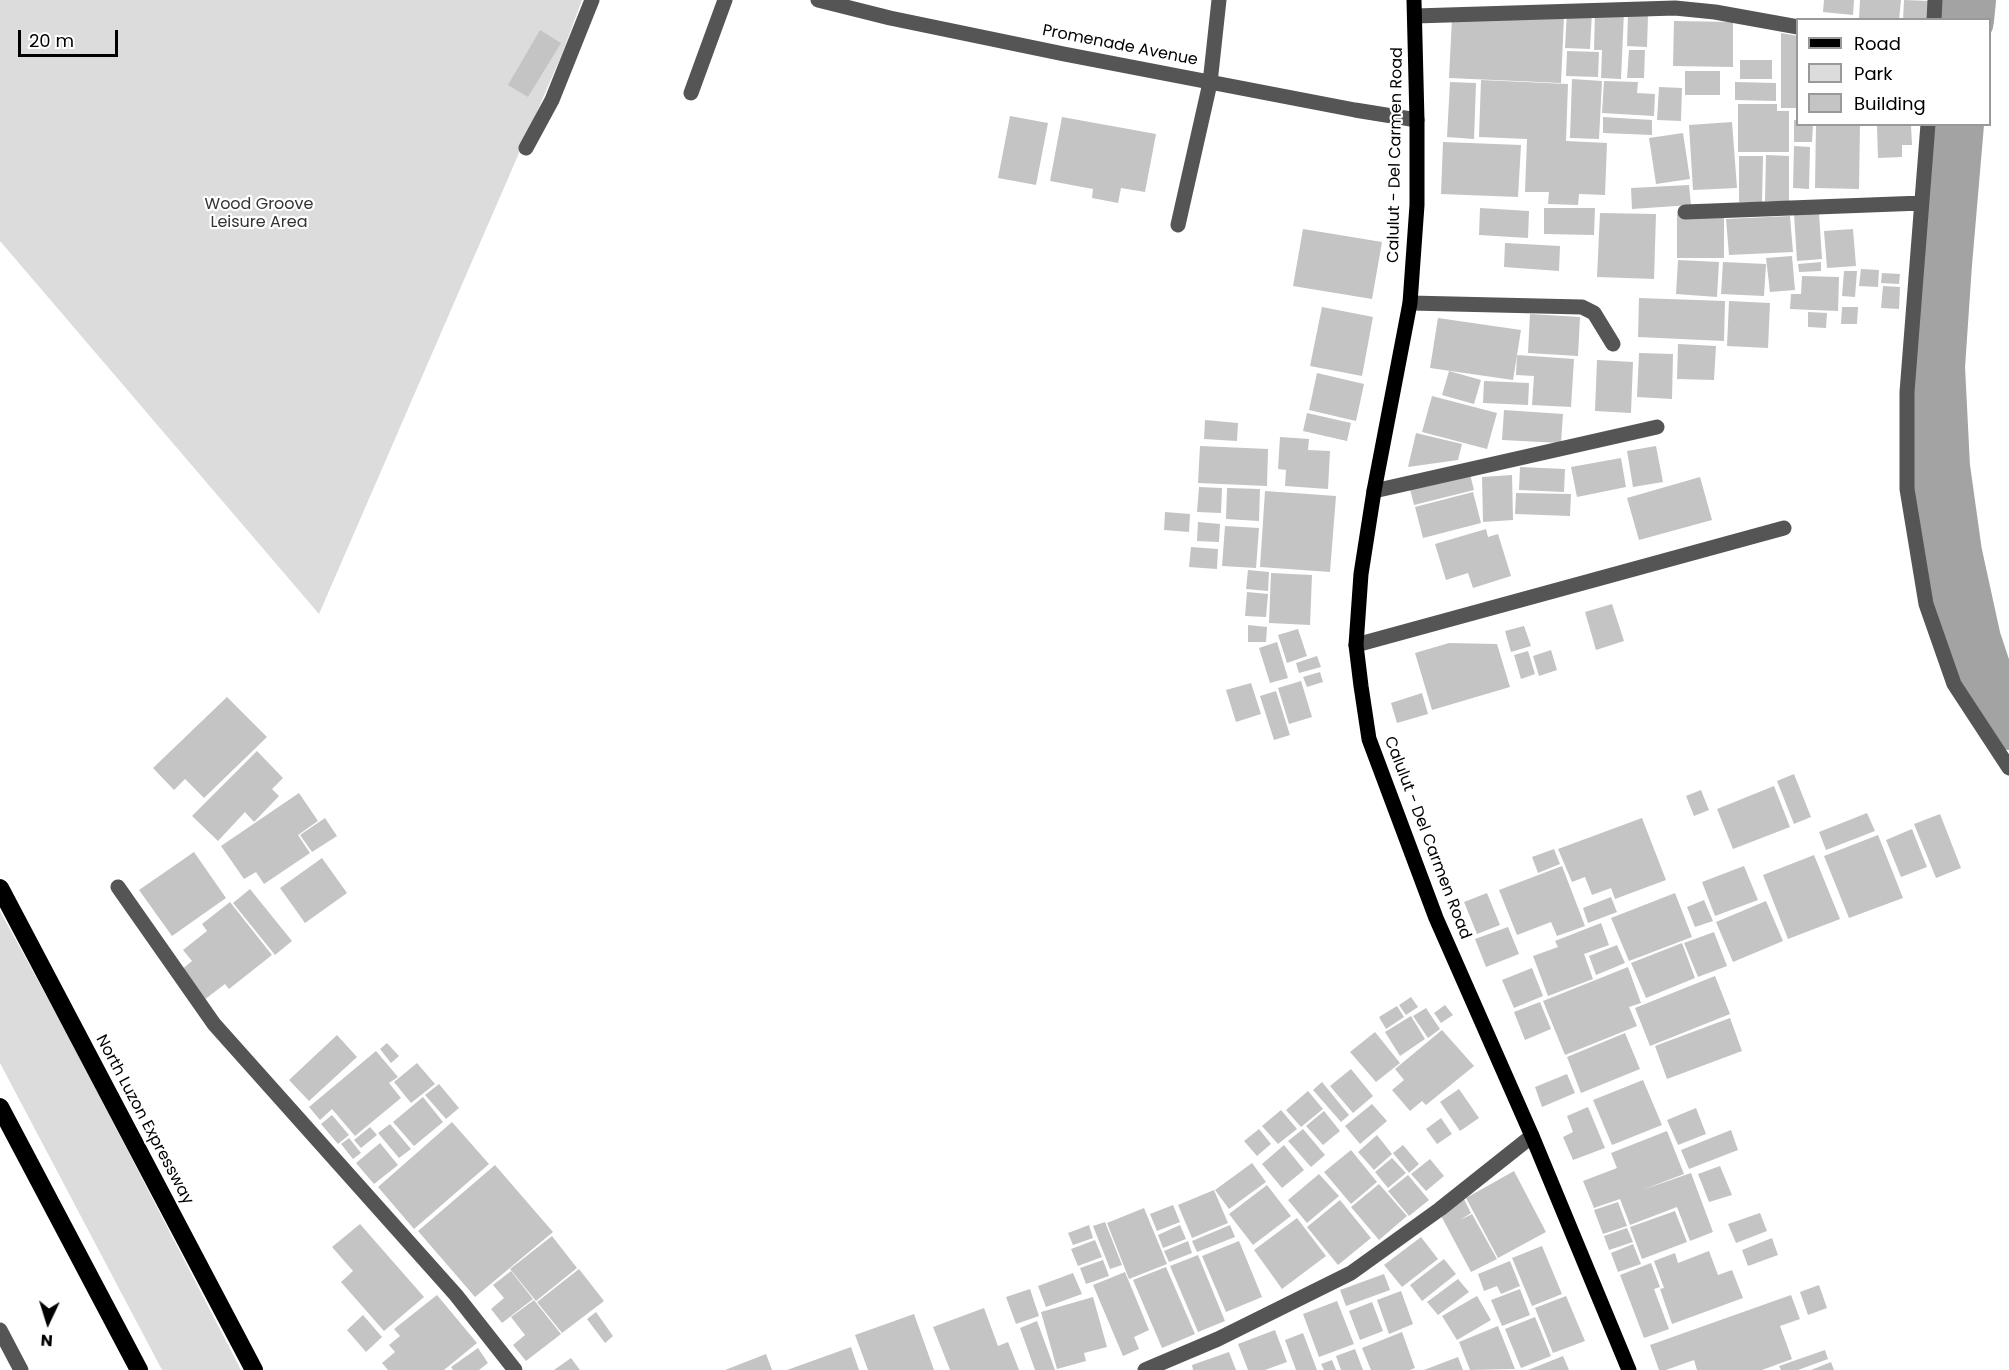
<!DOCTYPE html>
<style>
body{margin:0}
#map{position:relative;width:2009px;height:1370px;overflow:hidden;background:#fff;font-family:Poppins,sans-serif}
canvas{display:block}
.legend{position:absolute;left:1796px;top:18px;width:195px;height:108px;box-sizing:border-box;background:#fff;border:2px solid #999;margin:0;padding:8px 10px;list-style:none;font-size:18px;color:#000}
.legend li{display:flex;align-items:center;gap:12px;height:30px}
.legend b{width:30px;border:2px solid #999}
.north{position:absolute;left:18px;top:1292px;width:60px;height:60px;-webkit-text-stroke:4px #fff;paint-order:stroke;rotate:184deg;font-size:16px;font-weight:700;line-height:24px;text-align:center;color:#000}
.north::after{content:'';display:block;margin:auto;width:21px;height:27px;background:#000;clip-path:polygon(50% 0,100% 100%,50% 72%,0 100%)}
.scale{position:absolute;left:18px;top:30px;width:100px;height:27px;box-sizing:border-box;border:3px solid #000;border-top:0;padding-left:8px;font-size:18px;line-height:21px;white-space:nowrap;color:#000;-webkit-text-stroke:4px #fff;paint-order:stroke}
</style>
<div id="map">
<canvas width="2009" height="1370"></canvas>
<ul class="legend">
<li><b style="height:8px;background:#000"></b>Road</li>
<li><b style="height:16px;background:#dcdcdc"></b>Park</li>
<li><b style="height:16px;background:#c4c4c4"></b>Building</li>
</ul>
<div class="north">N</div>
<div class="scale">20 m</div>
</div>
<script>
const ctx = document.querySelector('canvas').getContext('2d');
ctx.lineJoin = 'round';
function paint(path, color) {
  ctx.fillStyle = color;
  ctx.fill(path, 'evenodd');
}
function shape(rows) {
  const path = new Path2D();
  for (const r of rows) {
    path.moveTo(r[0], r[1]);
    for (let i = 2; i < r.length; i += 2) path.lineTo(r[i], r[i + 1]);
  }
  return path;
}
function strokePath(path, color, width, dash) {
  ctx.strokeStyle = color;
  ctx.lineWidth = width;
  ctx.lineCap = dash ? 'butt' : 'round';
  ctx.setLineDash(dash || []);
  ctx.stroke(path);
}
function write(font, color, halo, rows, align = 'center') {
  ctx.font = font + ' Poppins,sans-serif';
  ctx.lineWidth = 4.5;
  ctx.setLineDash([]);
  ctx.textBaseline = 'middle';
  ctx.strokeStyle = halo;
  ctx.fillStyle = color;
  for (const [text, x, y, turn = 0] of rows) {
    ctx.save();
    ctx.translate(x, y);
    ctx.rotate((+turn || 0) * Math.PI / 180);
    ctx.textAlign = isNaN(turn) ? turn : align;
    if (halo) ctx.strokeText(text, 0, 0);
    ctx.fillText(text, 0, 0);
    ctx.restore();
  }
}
paint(shape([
 [0,0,582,0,562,54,319,614,0,241],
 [0,911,72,1043,241,1370,162,1370,0,1063]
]), '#dcdcdc');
strokePath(shape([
 [1964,20,1966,0],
 [1954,124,1942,264,1935,367,1940,467,1952,553,1971,640,1990,697,2009,720]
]), '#a3a3a3', 60);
paint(shape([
 [1824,0,1854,0,1853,15,1823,12],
 [1860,0,1901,0,1899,20,1859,19],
 [1904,0,1930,1,1929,20,1903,20],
 [1567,11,1592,12,1590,49,1565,48],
 [1595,11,1624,12,1621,79,1601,78,1602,50,1594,50],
 [1628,14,1648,15,1647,47,1627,46],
 [1564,17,1561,83,1449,78,1452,18],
 [1674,21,1733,22,1733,67,1673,66],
 [540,30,561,43,528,97,508,85],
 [1781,33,1798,36,1798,108,1781,108],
 [1629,50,1645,50,1644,78,1627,78],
 [1567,51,1599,52,1598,77,1566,76],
 [1740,60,1772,60,1772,79,1740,79],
 [1685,71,1720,71,1720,95,1685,95],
 [1572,79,1602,81,1599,139,1570,138],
 [1481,80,1568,84,1566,141,1607,143,1605,195,1579,194,1578,205,1548,204,1549,192,1525,192,1527,139,1479,137],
 [1604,81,1638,82,1637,93,1655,94,1654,116,1602,113],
 [1450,82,1476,83,1474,139,1447,137],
 [1735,82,1776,83,1776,101,1735,100],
 [1659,87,1682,88,1681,121,1657,120],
 [1738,104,1777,104,1777,111,1789,111,1789,152,1738,152],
 [1010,116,1048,123,1036,185,998,178],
 [1062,117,1156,134,1145,192,1121,188,1118,203,1092,198,1093,189,1050,181],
 [1603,117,1652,120,1652,135,1603,133],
 [1794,120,1798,120,1798,124,1813,124,1812,142,1794,142],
 [1732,122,1737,188,1693,190,1689,125],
 [1816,124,1860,124,1859,189,1815,188],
 [1911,125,1912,145,1902,145,1902,157,1878,158,1877,126],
 [1683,133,1690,179,1656,184,1649,138],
 [1443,142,1521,145,1518,197,1441,194],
 [1794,146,1810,147,1809,189,1793,188],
 [1766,155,1789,156,1789,201,1765,201],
 [1739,156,1763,156,1762,203,1739,202],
 [1689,185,1691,205,1632,209,1631,188],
 [1480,208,1529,211,1528,238,1479,235],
 [1544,208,1595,208,1594,235,1544,234],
 [1600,213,1656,214,1654,279,1597,277],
 [1724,213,1724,258,1677,258,1677,214],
 [1819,213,1822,259,1797,261,1794,214],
 [1790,216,1793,252,1729,255,1726,219],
 [1303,229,1382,242,1372,299,1293,286],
 [1853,229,1856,266,1827,268,1824,231],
 [1505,243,1560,246,1559,271,1504,267],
 [1792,256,1795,290,1770,292,1766,258],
 [1678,260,1719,262,1717,297,1676,294],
 [1723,262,1766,264,1764,296,1721,294],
 [1821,262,1821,271,1799,272,1798,264],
 [1861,269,1879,270,1878,287,1859,286],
 [1844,271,1857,271,1855,297,1842,296],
 [1882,273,1900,274,1899,284,1881,283],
 [1802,276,1839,277,1838,311,1790,309,1791,294,1801,294],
 [1883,286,1900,287,1899,309,1881,308],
 [1639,298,1725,301,1724,341,1638,337],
 [1729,301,1770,303,1768,348,1727,346],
 [1322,307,1373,317,1362,376,1310,366],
 [1842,307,1858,307,1857,324,1841,324],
 [1808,312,1827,313,1826,328,1808,327],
 [1530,314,1580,317,1578,356,1528,353],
 [1438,318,1521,330,1513,380,1430,368],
 [1678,344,1716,346,1714,380,1677,379],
 [1639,353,1673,354,1672,399,1637,397],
 [1517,355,1574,359,1571,407,1532,405,1534,376,1516,375],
 [1597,360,1633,362,1631,413,1595,411],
 [1449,371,1481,380,1474,404,1442,395],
 [1317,373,1364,384,1356,421,1309,410],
 [1484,381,1529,383,1528,405,1483,403],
 [1432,396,1497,413,1487,449,1422,432],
 [1504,410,1563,414,1561,443,1502,440],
 [1307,413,1351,423,1347,441,1303,431],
 [1205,420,1238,423,1237,441,1204,439],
 [1416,433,1462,444,1458,460,1408,467],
 [1280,437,1309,439,1308,450,1330,451,1328,489,1285,486,1286,470,1278,469],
 [1200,446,1268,449,1267,486,1198,483],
 [1656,446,1663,482,1633,487,1627,451],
 [1621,458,1626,487,1577,497,1571,467],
 [1520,467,1565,469,1564,492,1519,490],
 [1470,474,1474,490,1414,505,1410,489],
 [1512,475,1513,520,1483,522,1482,477],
 [1700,477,1712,520,1639,540,1627,498],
 [1199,487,1222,488,1221,513,1197,512],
 [1227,488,1260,489,1259,521,1226,519],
 [1265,491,1336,496,1330,572,1260,567],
 [1473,492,1481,523,1423,538,1415,507],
 [1516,493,1571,494,1570,516,1515,514],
 [1165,512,1190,514,1189,532,1164,530],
 [1198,522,1220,524,1219,542,1197,541],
 [1225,526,1259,528,1256,568,1222,566],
 [1486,529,1488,537,1498,534,1511,576,1473,588,1468,573,1446,580,1435,544],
 [1191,547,1218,549,1217,569,1189,567],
 [1248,570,1269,572,1268,591,1246,589],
 [1271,573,1312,575,1310,625,1269,623],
 [1247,592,1268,594,1266,617,1245,616],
 [1612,604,1624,641,1596,650,1585,612],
 [1248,625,1267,627,1266,642,1248,642],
 [1524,626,1531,646,1511,652,1505,631],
 [1298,629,1307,656,1287,663,1278,635],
 [1277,642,1288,678,1270,683,1259,648],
 [1449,643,1497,644,1510,687,1432,710,1415,653],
 [1551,650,1557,670,1539,676,1533,656],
 [1528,651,1535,674,1521,679,1514,655],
 [1317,656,1321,667,1299,673,1296,663],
 [1320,672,1323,682,1307,687,1303,677],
 [1301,681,1312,717,1289,724,1278,688],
 [1251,683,1261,714,1236,722,1226,690],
 [1276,691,1290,735,1274,740,1260,696],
 [1422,693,1428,714,1397,723,1391,703],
 [227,697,267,737,204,798,185,779,174,790,153,768],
 [257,751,283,778,272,789,279,796,254,822,245,812,218,841,192,816],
 [1794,774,1811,817,1794,824,1777,781],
 [1774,786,1790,827,1733,849,1717,809],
 [1701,790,1709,810,1694,816,1686,796],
 [299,793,318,821,298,835,310,853,264,884,256,872,244,879,221,846],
 [1867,813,1875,831,1826,850,1819,832],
 [1940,814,1961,868,1936,878,1914,824],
 [325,818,337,836,312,852,300,835],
 [1642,818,1666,880,1615,899,1611,888,1592,895,1585,877,1572,882,1558,849],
 [1912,829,1927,867,1901,877,1886,840],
 [1878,835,1903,898,1849,918,1824,856],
 [1554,849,1560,864,1538,873,1532,857],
 [194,852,226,898,172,936,139,890],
 [1814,855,1840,919,1788,939,1763,875],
 [322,858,347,893,305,923,280,888],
 [1562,866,1585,926,1557,936,1551,922,1517,935,1499,890],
 [1744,866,1758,900,1715,916,1702,882],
 [250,889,292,941,275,955,233,903],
 [1487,893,1500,925,1477,934,1464,902],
 [1675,893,1692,937,1629,961,1611,918],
 [1611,897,1617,912,1588,923,1583,908],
 [1704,900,1713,921,1695,927,1687,907],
 [1766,901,1783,941,1733,962,1716,922],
 [230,902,272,955,229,989,225,984,204,1000,180,971,192,961,183,950,207,931,202,924],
 [1601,923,1609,945,1584,954,1593,979,1548,996,1533,956,1558,947,1555,941],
 [1508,927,1519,954,1486,967,1475,939],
 [1714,932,1727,966,1698,977,1684,943],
 [1682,943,1695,978,1646,998,1631,963],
 [1617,945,1625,963,1596,975,1589,956],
 [1628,967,1641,1003,1629,1007,1637,1026,1565,1055,1543,1001],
 [1532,968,1543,996,1514,1008,1502,980],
 [1715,976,1730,1014,1650,1046,1635,1008],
 [1411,997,1418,1007,1406,1015,1399,1005],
 [1540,1002,1551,1029,1525,1040,1514,1012],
 [1445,1005,1453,1015,1441,1023,1434,1013],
 [1397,1006,1404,1017,1386,1029,1379,1017],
 [1426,1008,1440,1029,1428,1038,1413,1016],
 [1411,1016,1425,1039,1400,1056,1385,1032],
 [1730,1018,1742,1051,1667,1079,1655,1046],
 [1442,1030,1474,1066,1426,1105,1422,1101,1410,1111,1392,1090,1404,1080,1395,1069],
 [1375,1032,1400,1063,1376,1082,1350,1052],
 [1625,1033,1640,1069,1581,1093,1567,1057],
 [337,1035,357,1057,309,1101,289,1080],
 [387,1043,399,1056,391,1063,380,1049],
 [376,1051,398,1077,389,1083,401,1098,355,1136,332,1109,320,1120,309,1107],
 [417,1063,435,1084,411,1103,394,1082],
 [1351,1069,1373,1096,1353,1113,1330,1086],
 [1567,1074,1575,1093,1542,1107,1535,1087],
 [1643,1080,1662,1125,1612,1145,1593,1100],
 [1322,1082,1349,1115,1341,1122,1313,1090],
 [439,1084,459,1108,446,1119,425,1095],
 [1459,1089,1479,1118,1460,1131,1440,1102],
 [1308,1091,1323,1109,1301,1127,1286,1110],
 [423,1097,443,1122,414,1146,393,1122],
 [1372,1104,1387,1121,1360,1144,1345,1126],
 [1588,1107,1605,1148,1573,1160,1563,1137,1573,1132,1567,1116],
 [1696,1108,1706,1134,1678,1145,1667,1120],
 [1281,1110,1297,1129,1278,1144,1262,1126],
 [1324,1111,1340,1131,1323,1145,1306,1126],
 [332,1115,349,1135,338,1144,321,1124],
 [1441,1118,1452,1134,1437,1144,1426,1129],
 [452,1122,489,1164,414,1229,378,1187],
 [390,1124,411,1149,399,1158,378,1133],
 [370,1127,377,1135,361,1148,354,1140],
 [1259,1129,1271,1144,1257,1156,1244,1141],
 [1303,1129,1325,1155,1311,1167,1288,1141],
 [1731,1130,1738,1150,1689,1169,1681,1150],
 [1667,1131,1684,1174,1642,1190,1691,1173,1713,1232,1690,1241,1677,1207,1630,1225,1620,1199,1594,1208,1583,1181,1617,1168,1611,1153],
 [1377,1135,1392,1154,1374,1170,1358,1152],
 [349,1138,361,1153,353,1159,341,1144],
 [380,1143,398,1165,374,1184,356,1163],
 [1284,1145,1304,1170,1282,1188,1262,1164],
 [1403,1145,1419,1164,1409,1173,1393,1153],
 [1351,1150,1377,1182,1351,1204,1324,1172],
 [1392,1158,1406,1173,1388,1188,1375,1172],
 [1430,1159,1444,1176,1426,1191,1411,1174],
 [1252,1163,1266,1182,1229,1209,1215,1190],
 [495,1165,553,1232,475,1297,418,1231],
 [1720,1166,1732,1195,1709,1202,1698,1174],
 [1514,1171,1546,1232,1498,1258,1466,1198],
 [1319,1174,1339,1196,1307,1223,1288,1200],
 [1408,1175,1429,1200,1409,1216,1388,1191],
 [1379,1184,1407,1216,1379,1240,1351,1207],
 [1267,1185,1291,1216,1253,1245,1229,1214],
 [1214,1190,1228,1223,1192,1238,1178,1205],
 [1464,1199,1471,1213,1460,1220,1472,1214,1497,1259,1471,1272,1439,1212],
 [1340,1200,1371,1238,1338,1265,1307,1227],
 [1618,1202,1627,1226,1603,1234,1594,1210],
 [1173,1205,1180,1222,1157,1231,1150,1214],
 [1144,1208,1167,1264,1129,1279,1107,1223],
 [1675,1211,1687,1242,1642,1259,1630,1227],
 [1760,1213,1767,1231,1736,1243,1728,1224],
 [1297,1218,1326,1256,1282,1289,1254,1250],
 [1105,1222,1122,1265,1110,1269,1093,1226],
 [360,1224,424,1297,384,1331,341,1282,353,1271,332,1247],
 [1089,1225,1093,1238,1073,1245,1068,1233],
 [1180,1225,1186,1239,1163,1248,1158,1235],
 [1230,1225,1235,1237,1197,1252,1192,1241],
 [1627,1228,1633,1242,1609,1250,1604,1236],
 [552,1236,577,1268,536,1301,510,1269],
 [1421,1237,1438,1259,1402,1287,1384,1265],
 [1772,1238,1778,1255,1748,1266,1742,1250],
 [1095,1240,1102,1257,1078,1266,1071,1249],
 [1188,1241,1192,1253,1169,1262,1164,1251],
 [1239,1241,1262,1297,1226,1312,1202,1256],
 [1633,1244,1641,1264,1618,1272,1611,1253],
 [1542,1246,1562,1294,1532,1306,1512,1258],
 [1709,1251,1718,1275,1732,1270,1743,1298,1672,1324,1660,1289,1664,1288,1654,1261,1675,1253,1678,1263],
 [1198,1255,1225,1321,1198,1332,1170,1266],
 [1444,1259,1456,1274,1422,1301,1410,1285],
 [1103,1260,1109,1276,1086,1284,1080,1268],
 [1510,1261,1520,1286,1501,1294,1497,1286,1484,1291,1478,1274],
 [1651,1263,1660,1287,1654,1289,1669,1329,1644,1338,1620,1275],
 [1166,1267,1195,1334,1162,1348,1133,1280],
 [579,1269,604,1301,562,1333,537,1302],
 [511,1271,533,1299,502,1323,491,1309,504,1298,493,1285],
 [1125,1272,1149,1330,1134,1337,1139,1349,1123,1356,1093,1285],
 [1073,1273,1082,1294,1046,1307,1038,1286],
 [1384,1274,1390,1290,1346,1306,1340,1290],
 [1458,1279,1469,1292,1438,1315,1427,1302],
 [1819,1285,1827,1308,1808,1315,1800,1292],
 [1030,1289,1039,1316,1016,1324,1006,1297],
 [1520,1289,1530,1315,1502,1326,1491,1300],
 [1401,1291,1413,1324,1389,1334,1377,1300],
 [437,1295,477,1343,444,1370,388,1370,382,1363,395,1352,389,1345,400,1336,394,1329],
 [1791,1295,1800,1319,1780,1326,1792,1359,1762,1370,1697,1370,1694,1360,1666,1370,1659,1370,1650,1345],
 [1477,1296,1491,1320,1457,1340,1442,1316],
 [1566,1296,1585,1341,1553,1353,1535,1308],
 [1093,1297,1107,1347,1084,1353,1086,1361,1057,1369,1041,1312],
 [534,1300,561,1334,526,1361,513,1345,525,1335,511,1317],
 [1337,1301,1354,1344,1319,1357,1303,1314],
 [1372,1302,1383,1331,1360,1340,1349,1311],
 [984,1308,998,1346,1008,1342,1019,1370,950,1370,933,1327],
 [596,1312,613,1336,605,1343,587,1319],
 [914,1314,934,1370,868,1370,855,1335],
 [363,1315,382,1337,366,1352,347,1330],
 [1535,1317,1551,1356,1521,1368,1505,1329],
 [1037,1321,1055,1370,1035,1370,1020,1328],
 [1498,1326,1515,1369,1470,1370,1459,1342],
 [1275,1330,1287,1362,1265,1370,1248,1370,1238,1344],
 [1402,1332,1415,1368,1410,1370,1371,1370,1362,1348],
 [1303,1333,1317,1370,1296,1370,1285,1340],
 [851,1347,859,1370,787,1370],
 [478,1348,488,1363,479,1370,453,1370,451,1367],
 [1355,1349,1363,1370,1341,1370,1336,1356],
 [1825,1350,1828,1359,1798,1370,1781,1370,1779,1366],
 [1229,1352,1236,1370,1193,1370,1192,1365],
 [766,1354,772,1370,725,1370],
 [1563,1356,1569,1370,1528,1370],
 [1458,1357,1463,1370,1424,1370],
 [571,1358,580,1370,554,1370],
 [1332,1360,1336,1370,1324,1370,1321,1364],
 [1831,1362,1834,1370,1811,1370]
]), '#c4c4c4');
strokePath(shape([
 [818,0,890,18,1064,54,1355,110,1417,120],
 [1415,16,1675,8,1715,12,1798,27],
 [1934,20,1935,0],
 [691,93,725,0],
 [1928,124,1907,392,1907,489,1926,604,1954,684,2009,768],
 [526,148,552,100,592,0],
 [1685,212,1922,203],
 [1178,225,1210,83,1219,0],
 [1410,303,1582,307,1594,313,1613,344],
 [1374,491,1657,427],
 [1356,645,1784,528],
 [118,887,214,1024,456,1295,515,1370],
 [0,1330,21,1370],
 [1145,1370,1218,1339,1351,1273,1440,1209,1532,1136]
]), '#555', 15);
strokePath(shape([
 [1414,0,1417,120,1417,205,1410,303,1374,491,1361,574,1356,645,1361,686,1369,739,1436,918,1532,1136,1629,1370]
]), '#000', 15);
strokePath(shape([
 [0,888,254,1370],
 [0,1107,139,1370]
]), '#000', 18);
write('16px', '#000', '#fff', [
 ["Promenade Avenue",1120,46,11],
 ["Calulut - Del Carmen Road",1396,155,-89],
 ["Calulut - Del Carmen Road",1427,838,69],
 ["North Luzon Expressway",144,1120,62]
]);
write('16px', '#333', '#fff', [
 ["Wood Groove",259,205],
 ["Leisure Area",259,223]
]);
</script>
